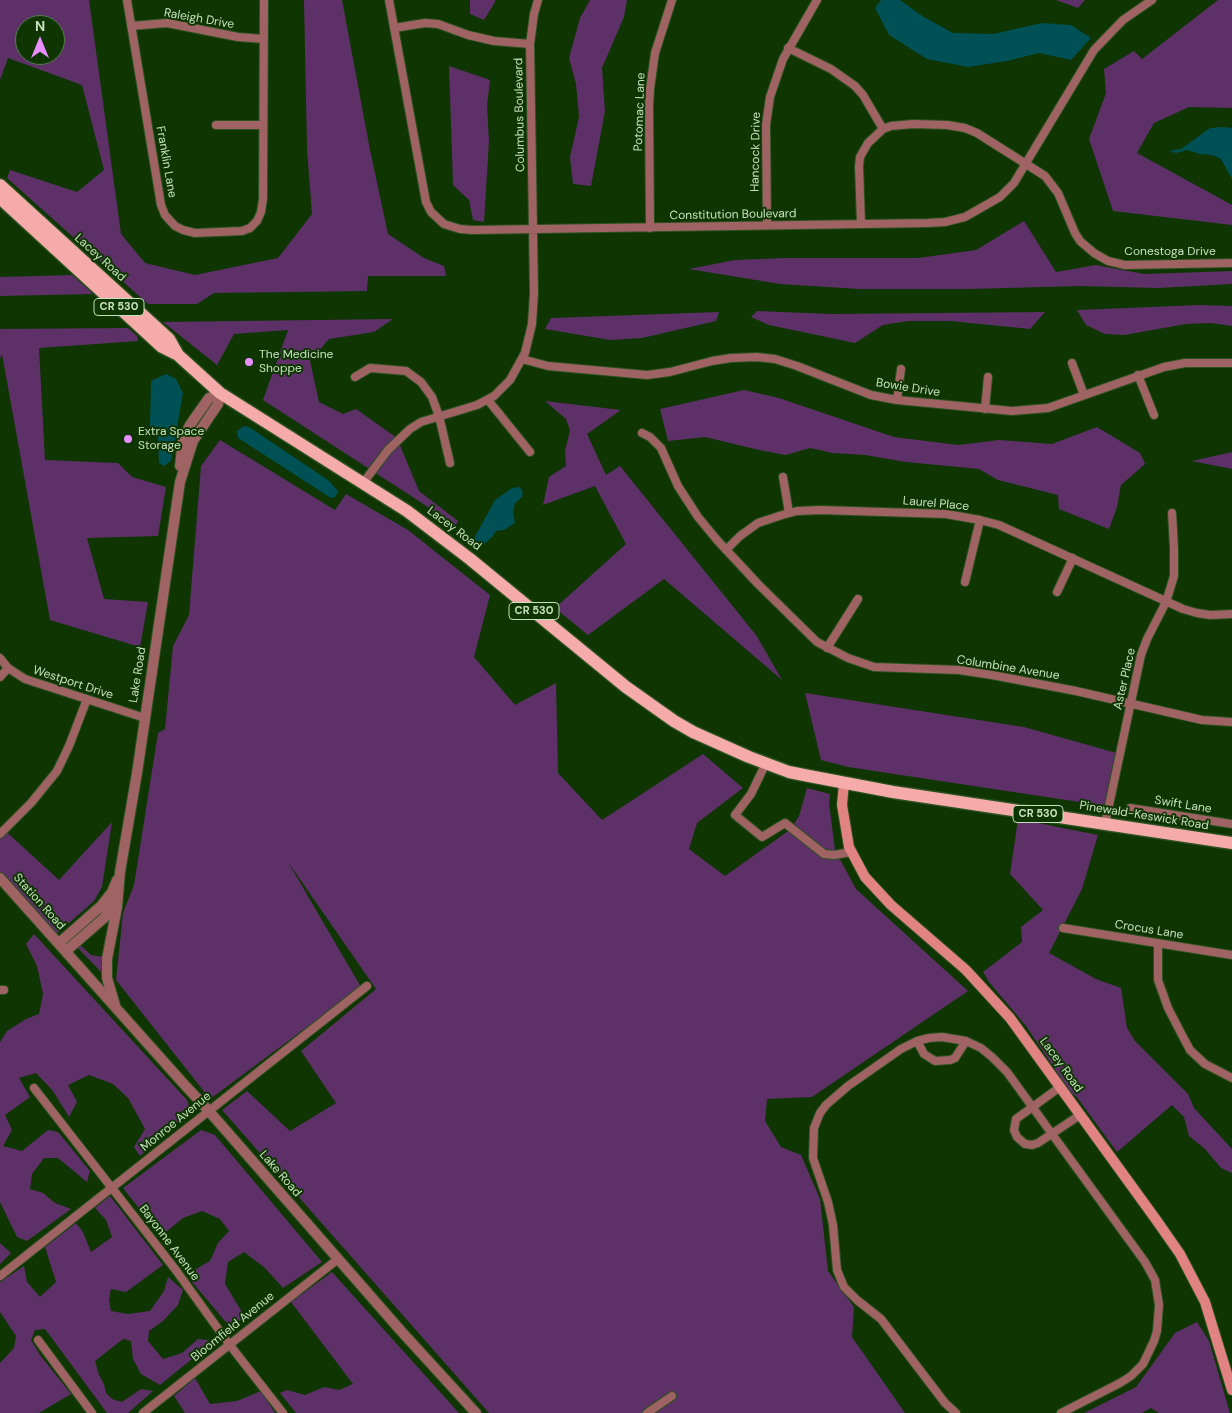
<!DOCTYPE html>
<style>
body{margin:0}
#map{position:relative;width:1232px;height:1413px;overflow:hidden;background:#0e3502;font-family:"DM Sans",sans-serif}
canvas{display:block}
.north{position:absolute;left:15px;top:15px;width:50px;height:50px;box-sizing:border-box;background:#0e3502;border:1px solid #587a4e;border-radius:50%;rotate:0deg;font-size:14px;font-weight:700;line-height:20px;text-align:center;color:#c6e1bf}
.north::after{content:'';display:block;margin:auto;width:18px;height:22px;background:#e88eff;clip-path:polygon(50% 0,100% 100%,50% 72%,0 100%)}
</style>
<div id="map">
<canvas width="1232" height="1413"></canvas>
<div class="north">N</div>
</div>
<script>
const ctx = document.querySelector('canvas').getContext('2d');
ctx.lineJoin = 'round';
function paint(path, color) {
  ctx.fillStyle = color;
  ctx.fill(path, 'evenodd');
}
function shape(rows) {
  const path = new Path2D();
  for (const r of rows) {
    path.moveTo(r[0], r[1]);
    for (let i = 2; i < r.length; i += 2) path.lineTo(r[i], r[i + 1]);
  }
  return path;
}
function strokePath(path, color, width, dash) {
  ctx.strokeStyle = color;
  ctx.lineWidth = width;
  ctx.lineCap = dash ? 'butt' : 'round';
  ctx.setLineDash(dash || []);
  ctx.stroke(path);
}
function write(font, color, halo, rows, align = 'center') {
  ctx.font = font + ' "DM Sans",sans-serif';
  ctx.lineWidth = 4;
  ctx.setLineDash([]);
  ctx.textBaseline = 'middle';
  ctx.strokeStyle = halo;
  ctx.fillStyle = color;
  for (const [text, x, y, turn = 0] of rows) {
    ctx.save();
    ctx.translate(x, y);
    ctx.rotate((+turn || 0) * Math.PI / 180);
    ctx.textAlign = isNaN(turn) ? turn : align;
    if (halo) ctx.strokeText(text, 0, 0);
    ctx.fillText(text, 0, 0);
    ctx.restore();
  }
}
paint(shape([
 [0,0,89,0,121,234,145,263,195,275,278,258,312,214,307,149,304,0,342,0,370,150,388,234,424,258,444,266,446,276,368,276,367,291,214,293,197,304,148,304,7,178,10,170,77,192,104,170,82,85,8,58,0,80],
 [25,25,55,25,55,55,25,55],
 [470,0,495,0,495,2,484,20,470,14],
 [590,0,627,0,624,17,602,68,605,111,591,186,573,184,570,157,579,117,576,84,569,58,580,18],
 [1056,0,1085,0,1078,8],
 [1218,0,1232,0,1232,108,1189,107,1154,123,1137,153,1232,205,1232,225,1113,211,1089,139,1106,93,1104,69,1134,51,1142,59],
 [449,66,490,80,487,106,489,141,484,222,473,220,469,200,453,185],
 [1024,221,1056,272,1096,265,1144,274,1232,271,1232,284,1158,288,1081,286,969,289,859,289,780,284,689,269,735,260,786,258,918,258,976,250],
 [72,275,93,294,0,296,0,277],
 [1200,305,1232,306,1232,326,1211,323,1186,324,1124,335,1105,334,1086,325,1077,310],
 [757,311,832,314,1045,312,1030,329,951,321,908,321,883,325,855,343,769,325,751,317],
 [719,312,716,321,642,338,610,340,545,329,551,318],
 [393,319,374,332,329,339,310,361,319,402,343,414,356,409,397,438,419,491,458,521,454,528,425,505,263,400,288,330,234,334,217,365,163,322],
 [128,328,137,336,138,341,39,348,45,460,118,463,132,477,166,487,158,536,87,538,104,599,148,602,140,647,50,620,2,354,0,359,0,329],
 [744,390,779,398,894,437,958,445,999,440,1052,444,1097,427,1140,453,1145,464,1121,485,1117,507,1109,529,1059,509,1058,495,998,480,979,469,906,462,865,455,833,453,810,448,786,455,759,450,705,437,668,441,660,409],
 [545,401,621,410,587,434,606,475,620,466,756,635,782,680,664,579,588,635,555,608,626,544,595,486,543,505,549,477,566,466,565,451,570,430,566,419],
 [220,440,335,510,346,494,408,530,490,595,474,657,515,705,556,683,558,773,602,820,703,754,743,788,697,823,689,849,725,876,791,829,799,816,807,788,830,794,829,803,835,850,856,889,968,991,812,1097,767,1099,765,1121,781,1147,801,1155,820,1199,828,1271,854,1307,852,1337,905,1413,489,1413,222,1110,247,1091,290,1131,336,1103,301,1051,376,989,288,862,361,987,210,1099,116,980,123,913,134,885,158,733,165,729,173,646,189,615,201,466],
 [1232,452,1232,469,1192,461],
 [805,693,1024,727,1120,754,1106,806,848,767,821,760],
 [1018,819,1098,835,1082,889,1049,953,1096,979,1121,988,1127,1028,1135,1041,1188,1094,1194,1108,1232,1149,1232,1173,1221,1168,1205,1149,1189,1136,1184,1117,1172,1105,1117,1152,1076,1096,1071,1093,1026,1026,989,982,983,972,1022,942,1021,927,1043,910,1010,874],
 [112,822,102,887,94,901,53,937,0,879,0,826,59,880],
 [34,934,187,1100,191,1111,140,1156,134,1147,145,1129,128,1098,113,1084,89,1075,68,1085,77,1102,69,1117,53,1091,36,1073,19,1078,30,1097,5,1115,12,1130,3,1146,22,1151,48,1130,58,1132,90,1171,87,1182,58,1158,44,1158,32,1174,30,1189,43,1193,55,1203,71,1209,27,1241,17,1237,0,1202,0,1042,7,1031,26,1019,39,1014,43,994,37,966,26,944],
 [79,944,91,955,103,957,102,973,77,947],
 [201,1130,215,1135,322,1262,283,1288,265,1268,244,1252,228,1262,225,1284,245,1317,230,1327,192,1282,191,1272,210,1261,218,1243,229,1231,220,1219,202,1211,183,1218,161,1236,123,1188],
 [110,1196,163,1265,126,1292,111,1289,109,1300,111,1311,128,1314,150,1311,164,1291,168,1277,183,1290,178,1305,163,1321,149,1331,148,1341,163,1359,182,1353,198,1339,214,1341,160,1385,141,1374,133,1359,131,1341,123,1339,95,1361,99,1375,104,1384,106,1393,112,1399,122,1402,141,1389,153,1391,128,1413,107,1413,45,1329,35,1330,31,1340,40,1355,71,1394,39,1413,0,1413,0,1363,14,1348,16,1336,0,1312,0,1282,24,1266,27,1282,40,1297,56,1282,45,1247,76,1223,83,1232,91,1252,112,1237,106,1220,95,1208],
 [0,1243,11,1253,0,1264],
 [332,1272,459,1413,296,1413,280,1393,287,1390,305,1395,324,1387,339,1390,353,1384,291,1302],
 [1197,1322,1209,1341,1230,1413,1159,1413,1151,1408,1142,1413,1084,1413,1136,1387,1175,1333],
 [195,1378,210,1404,237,1401,261,1391,275,1413,185,1413,174,1396]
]), '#5d3168');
paint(shape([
 [881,0,900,0,922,16,953,33,993,34,1042,23,1071,25,1091,38,1071,60,1039,53,1007,61,968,67,927,59,889,35,875,8],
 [1223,127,1232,128,1232,179,1221,159,1212,155,1200,154,1187,150,1176,153,1169,151,1181,149,1210,128],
 [166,374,176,379,183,393,171,461,164,466,159,463,158,439,150,426,151,381],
 [244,426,249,427,328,480,338,491,335,497,331,498,238,438,237,431],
 [520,487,523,493,522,497,515,503,513,512,515,523,504,530,496,531,492,537,479,549,472,542,495,500,512,488]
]), '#005155');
const minor = shape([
 [127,0,161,205,165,215,175,226,183,230,195,233,242,231,250,228,257,221,261,212,263,199,264,0],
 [389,0,426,202,431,212,444,224,460,229,472,230,928,223,945,222,965,217,1000,197,1014,183,1094,50,1123,20,1152,0],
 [131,26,167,23,238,37,264,39],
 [394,28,425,23,438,24,468,35,494,41,530,44],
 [788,48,831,69,855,86,863,95,883,129],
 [216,125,263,125],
 [861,224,859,166,860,157,868,143,883,129,891,126,913,124,947,125,965,128,977,133,1045,176,1058,193,1075,233,1080,241,1094,253,1108,261,1125,265,1232,263],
 [767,225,766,125,770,97,783,59,817,0],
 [650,228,649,106,650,89,655,53,672,0],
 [522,359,548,366,647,375,670,372,712,361,731,358,757,357,775,359,797,366,871,395,897,400,1012,411,1048,408,1164,367,1185,363,1232,363],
 [1072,363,1084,395],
 [1138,375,1154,415],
 [355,377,370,368,406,371,421,382,432,397,439,416,450,463],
 [488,400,530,452],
 [897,400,901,369],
 [985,409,988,377],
 [642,433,650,437,661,448,678,486,698,517,717,540,758,584,817,642,848,658,874,667,959,670,992,675,1076,691,1202,720,1232,722],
 [783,477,789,513],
 [363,483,388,450,410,429,421,422,477,405,494,396,510,380,525,353,532,324,534,293,530,44,534,14,538,0],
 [726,550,740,536,758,523,782,515,797,511,820,510,946,514,980,520,999,525,1183,609,1197,613,1210,615,1232,614],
 [965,582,980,520],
 [1057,592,1073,558],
 [827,648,858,599],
 [0,658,8,668,25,679,145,718],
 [0,677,8,668],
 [766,763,751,794,735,815,762,837,785,823,824,854,834,855,851,852],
 [1130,808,1232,824],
 [1105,824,1141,655,1147,639,1166,602,1174,576,1174,548,1172,513],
 [0,834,31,803,57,771,69,746,87,699],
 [1063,928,1232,955],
 [1158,943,1158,980,1168,1008,1182,1035,1190,1050,1205,1064,1232,1078],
 [0,990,4,990],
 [917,1041,924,1054,935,1061,950,1060,955,1058,966,1041],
 [1060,1087,1016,1119,1014,1130,1017,1137,1025,1144,1032,1145,1038,1143,1080,1115],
 [34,1088,175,1269,229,1344,283,1413],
 [0,1276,367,986],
 [38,1340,92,1413],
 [143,1413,338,1259],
 [647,1413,672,1396],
 [956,1413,945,1403,881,1319,857,1300,844,1287,837,1270,833,1225,828,1202,813,1158,814,1128,820,1113,826,1105,848,1086,901,1049,917,1041,929,1038,942,1037,966,1041,981,1048,992,1057,1007,1072,1145,1262,1155,1280,1159,1305,1157,1331,1154,1341,1143,1364,1131,1376,1120,1383,1061,1413]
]);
const tertiary = shape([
 [180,466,183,439,190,425,209,398,220,393],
 [0,878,182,1082,208,1110,401,1331,476,1413],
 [59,943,101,906,112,892,117,880],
 [66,951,104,918,116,901],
 [115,1005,107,978,107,959,117,907,120,872,137,773,180,482,193,441,218,404,220,393]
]);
const secondary = shape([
 [844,783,842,805,849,847,865,877,891,905,966,970,1010,1018,1157,1221,1180,1254,1205,1302,1232,1390]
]);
const primary = shape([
 [0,185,169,339,178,355],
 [0,198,162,347,178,355,220,393,407,511,470,559,626,687,674,721,693,732,749,757,789,772,809,776,893,792,1232,843]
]);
strokePath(minor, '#2b5120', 10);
strokePath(tertiary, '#2b5120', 12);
strokePath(secondary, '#2b5120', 12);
strokePath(primary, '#2b5120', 15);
strokePath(minor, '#9f6364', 8);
strokePath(tertiary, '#9f6364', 10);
strokePath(secondary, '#e18283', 10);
strokePath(primary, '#f6abab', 12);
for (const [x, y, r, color] of [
 [249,362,5,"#e88eff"],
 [128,439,5,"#e88eff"]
]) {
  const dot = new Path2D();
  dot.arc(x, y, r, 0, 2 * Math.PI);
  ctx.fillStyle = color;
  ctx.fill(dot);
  strokePath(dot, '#0e3502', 2);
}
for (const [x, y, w] of [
 [119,307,50],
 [534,611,50],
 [1038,814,50]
]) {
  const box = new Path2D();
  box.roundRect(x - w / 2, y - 8.5, w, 17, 4);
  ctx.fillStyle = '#0e3502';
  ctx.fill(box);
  strokePath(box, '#c6e1bf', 1);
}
write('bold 11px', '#c6e1bf', null, [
 ["CR 530",119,307],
 ["CR 530",534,611],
 ["CR 530",1038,814]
]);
write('12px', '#c6e1bf', '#0e3502', [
 ["Raleigh Drive",199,19,10],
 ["Potomac Lane",640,112,-88],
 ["Columbus Boulevard",520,115,-91],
 ["Hancock Drive",756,152,-89],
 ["Franklin Lane",166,162,80],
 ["Constitution Boulevard",733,215,-1],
 ["Conestoga Drive",1170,252],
 ["Lacey Road",100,258,42],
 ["Bowie Drive",908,388,9],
 ["Laurel Place",936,504,5],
 ["Lacey Road",454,529,37],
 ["Columbine Avenue",1008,668,9],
 ["Lake Road",138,675,-81],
 ["Aster Place",1125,679,-77],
 ["Westport Drive",73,683,18],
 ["Swift Lane",1183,805,9],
 ["Pinewald-Keswick Road",1144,816,9],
 ["Station Road",39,902,48],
 ["Crocus Lane",1149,930,9],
 ["Lacey Road",1061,1065,54],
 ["Monroe Avenue",176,1122,-39],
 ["Lake Road",280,1174,49],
 ["Bayonne Avenue",169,1243,53],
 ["Bloomfield Avenue",233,1327,-39]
]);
write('12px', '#c6e1bf', '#0e3502', [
 ["The Medicine",259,355],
 ["Shoppe",259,369],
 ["Extra Space",138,432],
 ["Storage",138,446]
], 'left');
</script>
